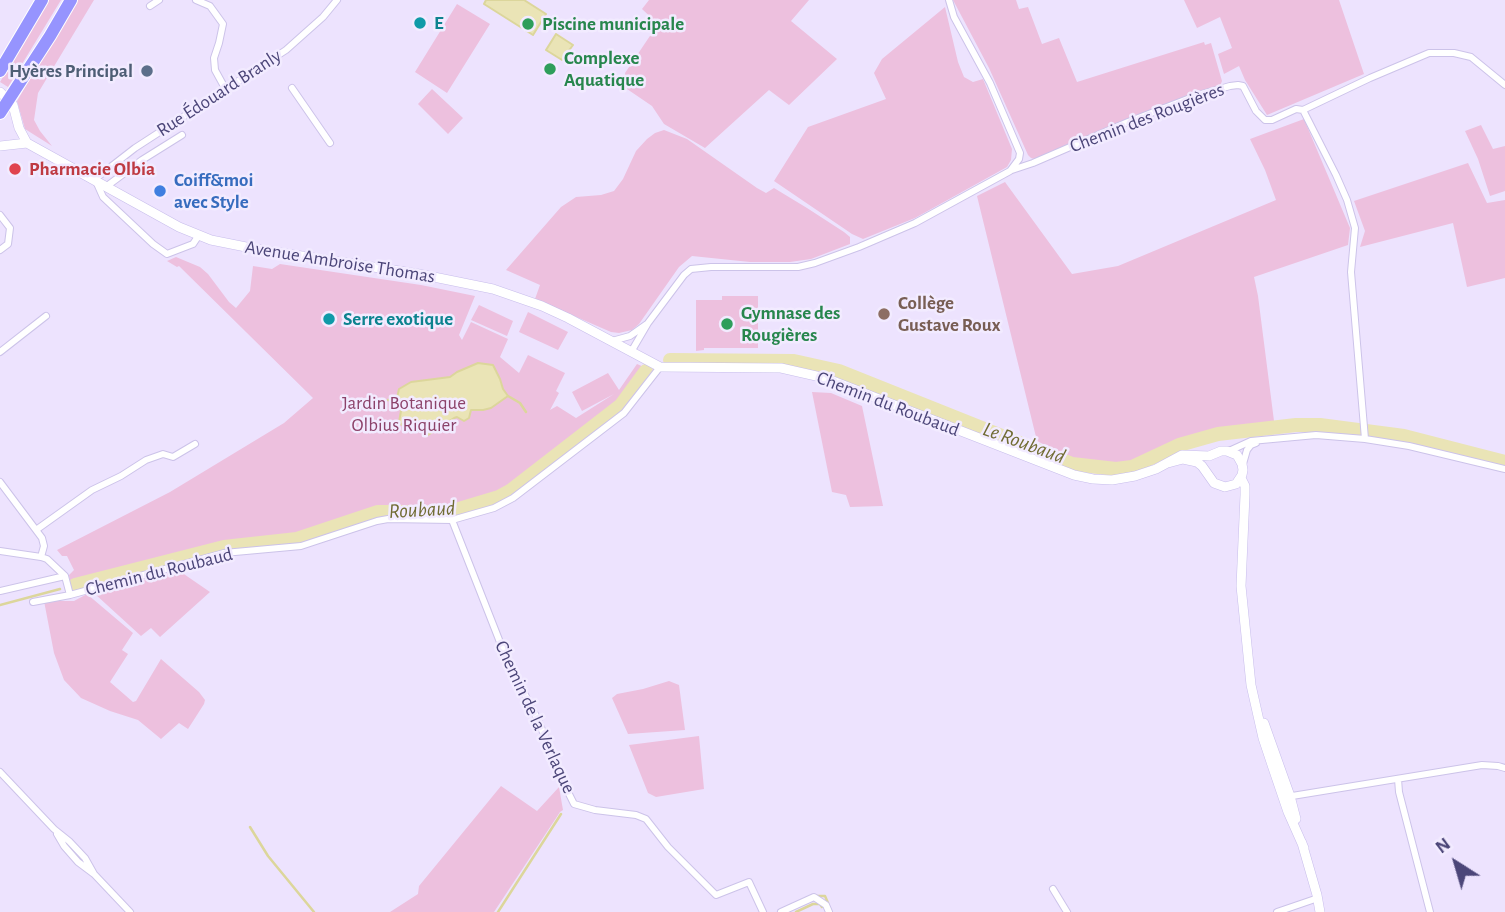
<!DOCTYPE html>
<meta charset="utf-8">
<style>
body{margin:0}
#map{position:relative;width:1505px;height:912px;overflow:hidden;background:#ede3fe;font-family:"Alegreya Sans",sans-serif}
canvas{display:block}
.north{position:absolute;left:1421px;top:828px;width:70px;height:70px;-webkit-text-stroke:5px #f2ebff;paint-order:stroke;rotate:323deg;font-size:19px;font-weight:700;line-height:28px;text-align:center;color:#4c4679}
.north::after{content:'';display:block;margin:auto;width:24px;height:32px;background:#4c4679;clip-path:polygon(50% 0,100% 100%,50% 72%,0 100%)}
</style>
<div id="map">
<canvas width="1505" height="912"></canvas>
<div class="north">N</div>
</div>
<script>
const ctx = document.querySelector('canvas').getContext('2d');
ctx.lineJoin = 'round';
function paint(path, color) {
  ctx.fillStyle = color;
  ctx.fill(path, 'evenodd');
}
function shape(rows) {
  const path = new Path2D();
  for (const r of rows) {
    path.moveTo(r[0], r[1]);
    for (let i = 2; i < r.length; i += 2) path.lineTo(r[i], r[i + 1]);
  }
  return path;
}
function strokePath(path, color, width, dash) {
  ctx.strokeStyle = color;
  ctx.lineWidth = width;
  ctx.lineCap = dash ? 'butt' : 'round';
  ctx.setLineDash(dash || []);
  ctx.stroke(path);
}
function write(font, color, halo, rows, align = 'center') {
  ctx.font = font + ' "Alegreya Sans",sans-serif';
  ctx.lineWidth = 5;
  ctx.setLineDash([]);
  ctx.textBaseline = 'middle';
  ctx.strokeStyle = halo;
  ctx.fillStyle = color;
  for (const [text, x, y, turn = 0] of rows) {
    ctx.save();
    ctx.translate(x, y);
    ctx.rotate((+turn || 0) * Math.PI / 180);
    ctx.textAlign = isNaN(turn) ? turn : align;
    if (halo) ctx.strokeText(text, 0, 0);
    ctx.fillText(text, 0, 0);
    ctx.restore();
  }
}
paint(shape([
 [49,0,61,0,8,87,0,82],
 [76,0,94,0,38,93,34,120,40,131,52,146,25,129,17,101],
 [649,0,809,0,791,21,837,59,789,105,769,90,705,148,664,124,652,106,627,89,625,73,658,24,642,9],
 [953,0,1016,0,1019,9,1028,7,1042,44,1059,38,1077,82,1204,42,1205,45,1211,43,1222,81,1220,86,1162,107,1034,159,1031,158,1028,155,989,68],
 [1184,0,1339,0,1364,74,1267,115,1245,80,1239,66,1224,74,1218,54,1232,48,1220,17,1197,28],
 [457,4,490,24,447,93,415,72],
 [945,7,958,62,964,77,973,82,983,79,1012,149,1011,160,1007,167,915,218,863,239,852,234,774,181,808,127,886,99,874,73,882,59],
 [432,89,463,118,448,134,418,104],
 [1304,119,1350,228,1348,245,1254,277,1258,296,1274,421,1212,430,1176,444,1134,462,1117,464,1073,459,1037,441,977,196,1005,182,1072,274,1118,266,1276,200,1265,170,1250,139],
 [1481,125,1493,149,1505,146,1505,191,1490,196,1478,159,1465,131],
 [664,130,687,139,757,188,766,193,774,188,807,208,844,232,850,237,850,244,811,259,790,262,750,262,692,256,679,267,639,324,632,330,619,333,611,332,535,299,540,285,506,270,561,207,576,197,601,195,614,191,623,179,636,151,647,139,655,133],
 [1468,163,1487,203,1505,200,1505,278,1467,287,1453,223,1360,247,1365,231,1354,201],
 [176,257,200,267,208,274,229,302,236,308,250,291,253,266,272,269,280,264,421,285,475,296,459,335,462,340,471,322,508,339,500,357,519,373,528,355,565,373,556,391,559,393,550,410,557,406,576,418,614,394,582,411,572,392,608,373,619,390,637,364,644,367,612,406,503,489,484,497,450,507,433,509,383,508,366,510,297,534,222,542,70,583,69,575,74,570,67,556,62,556,57,550,170,492,284,423,313,398,179,266,177,267,167,261],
 [722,296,758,296,758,348,704,348,704,350,696,351,696,300,722,300],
 [479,305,513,321,507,336,471,320],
 [528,312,568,332,558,350,519,332],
 [812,392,831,393,862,406,883,506,850,507,846,495,832,492],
 [178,570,210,592,160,637,151,628,141,636,95,594],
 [87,594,133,633,122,650,128,654,110,682,133,702,136,701,161,659,199,692,205,700,204,704,188,729,179,723,161,739,138,720,110,711,81,698,64,680,54,653,44,601,74,601],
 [669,681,679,685,685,730,628,734,612,698,617,694,643,689],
 [699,736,704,789,656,797,648,793,629,745],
 [501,786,537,811,559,787,563,810,560,812,494,912,390,912,418,894,419,886]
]), '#edc0de');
const water = shape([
 [486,0,524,0,546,14,533,35,484,4,486,0],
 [556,34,573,45,562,60,546,50,556,34],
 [478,363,493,365,500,379,503,389,508,396,491,408,483,410,471,410,469,418,464,421,457,417,454,418,428,435,420,431,415,431,402,425,399,422,401,411,399,403,395,401,395,398,397,398,399,389,411,382,450,377,457,372,478,363]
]);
paint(water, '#eae4b6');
strokePath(water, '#dcd69b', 2);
strokePath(shape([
 [508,396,520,403,526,412],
 [388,400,395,400],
 [0,605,60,589],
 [250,827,268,856,314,912],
 [815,896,825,896,828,903],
 [498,912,561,814],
 [796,912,813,904,820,904,822,907]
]), '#dcd69b', 2.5);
strokePath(shape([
 [670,360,794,361,839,371,1057,458,1072,464,1116,469,1132,467,1179,445,1218,434,1296,425,1320,425,1404,436,1505,462],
 [75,585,224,547,297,539,378,512,449,512,499,497,510,491,612,412,621,405,646,371]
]), '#eae4b6', 14);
const street = shape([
 [196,0,210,6,223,24,219,43,214,58,215,70,226,90],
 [150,6,159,0],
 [292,88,330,143],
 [1303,110,1336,175,1347,200,1355,228,1351,272,1365,439],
 [1012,170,1033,163,1128,122,1198,95,1230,86,1238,85,1243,86,1256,111,1265,120,1272,120,1296,109,1303,110,1370,78,1429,53,1454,53,1471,57,1505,85],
 [107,186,142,160,182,135],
 [0,215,10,228,8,244,0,250],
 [199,235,193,244,167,254,153,244,103,197,95,179,135,148,286,50,323,17,337,0],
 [612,341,630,336,647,324],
 [0,352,46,316],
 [631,352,648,323,684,275,691,269,711,267,798,267,815,263,859,247,915,223,1010,171,1019,159,1020,153,990,83,954,17,949,0],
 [1229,451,1251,441,1316,435,1365,439,1409,446,1505,469],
 [1243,464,1247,450,1251,445,1256,443],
 [0,482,42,538,44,546,41,557],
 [452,520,507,660,538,720,564,784,574,804,595,810,636,815,646,819,668,847,716,895,749,882,763,912],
 [36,530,92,490,121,476,146,460,163,454,173,457,195,444],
 [0,551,41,557,47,559,65,576,70,595],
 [0,591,65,576],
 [33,602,70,595,224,553,301,546,377,521,388,519,452,520,494,508,513,498,624,413,660,367],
 [0,772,54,829,69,841,85,858,94,874],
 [1398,779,1399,792,1430,912],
 [1286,797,1482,765,1498,766,1505,768],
 [57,834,64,846,78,862,94,874,130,912],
 [1053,889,1067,912],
 [781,912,814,897,826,905,829,912],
 [1277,912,1318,898]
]);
const secondary = shape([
 [0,92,13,105,19,128,27,143,179,227,211,240,256,249,419,274,493,289,542,306,568,318,660,367,781,368,825,378,1074,475,1093,479,1112,480,1135,476,1156,469,1182,455,1209,456,1221,451,1227,451,1237,455,1242,464,1243,470,1242,475,1236,484,1225,487,1214,483,1202,466,1197,462,1183,459,1168,463],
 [0,146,27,143],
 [1241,478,1245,486,1245,495,1241,586,1251,685,1263,738,1272,765,1288,812,1304,848],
 [1264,723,1290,796,1296,819],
 [1302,843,1317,895,1320,912]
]);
const highway = shape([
 [0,71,42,0],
 [0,113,50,36,71,0]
]);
strokePath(street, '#ccc3e9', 8);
strokePath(secondary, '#c7bdeb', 10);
strokePath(highway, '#fff', 14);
strokePath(street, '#fff', 6);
strokePath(secondary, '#fff', 9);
strokePath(highway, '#9694fe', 12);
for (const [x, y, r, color] of [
 [420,23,7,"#0f9aa8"],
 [528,24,7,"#2e9e5b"],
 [550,69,7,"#2e9e5b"],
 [147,71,7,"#5c6f8a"],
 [15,169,7,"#e0444e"],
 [160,191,7,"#3f7fe0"],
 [884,314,7,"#8d6e63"],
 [329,319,7,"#0f9aa8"],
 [727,324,7,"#2e9e5b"]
]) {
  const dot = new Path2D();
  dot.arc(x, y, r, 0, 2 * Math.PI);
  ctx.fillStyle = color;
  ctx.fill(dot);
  strokePath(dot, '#f2ebff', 2.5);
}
write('bold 19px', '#0d838f', '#f2ebff', [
 ["E",434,23],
 ["Serre exotique",343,319]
], 'left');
write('bold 19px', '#27864d', '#f2ebff', [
 ["Piscine municipale",542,24],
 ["Complexe",564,58],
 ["Aquatique",564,80],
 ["Gymnase des",741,313],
 ["Rougières",741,335]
], 'left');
write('bold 19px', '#4e5e75', '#f2ebff', [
 ["Hyères Principal",133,71]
], 'right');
write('19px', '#4c4679', '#f2ebff', [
 ["Rue Édouard Branly",219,93,-33],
 ["Chemin des Rougières",1147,118,-21],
 ["Avenue Ambroise Thomas",340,262,9],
 ["Chemin du Roubaud",888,404,21],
 ["Chemin du Roubaud",159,572,-14],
 ["Chemin de la Verlaque",535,717,65]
]);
write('bold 19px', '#be3a42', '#f2ebff', [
 ["Pharmacie Olbia",29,169]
], 'left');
write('bold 19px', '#366cbe', '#f2ebff', [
 ["Coiff&moi",174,180],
 ["avec Style",174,202]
], 'left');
write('bold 19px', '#785e54', '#f2ebff', [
 ["Collège",898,303],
 ["Gustave Roux",898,325]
], 'left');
write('19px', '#8c426a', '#f2ebff', [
 ["Jardin Botanique",404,403],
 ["Olbius Riquier",404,425]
]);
write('italic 21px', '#716c33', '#f2ebff', [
 ["Le Roubaud",1024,443,20],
 ["Roubaud",422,510,-3]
]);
</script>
